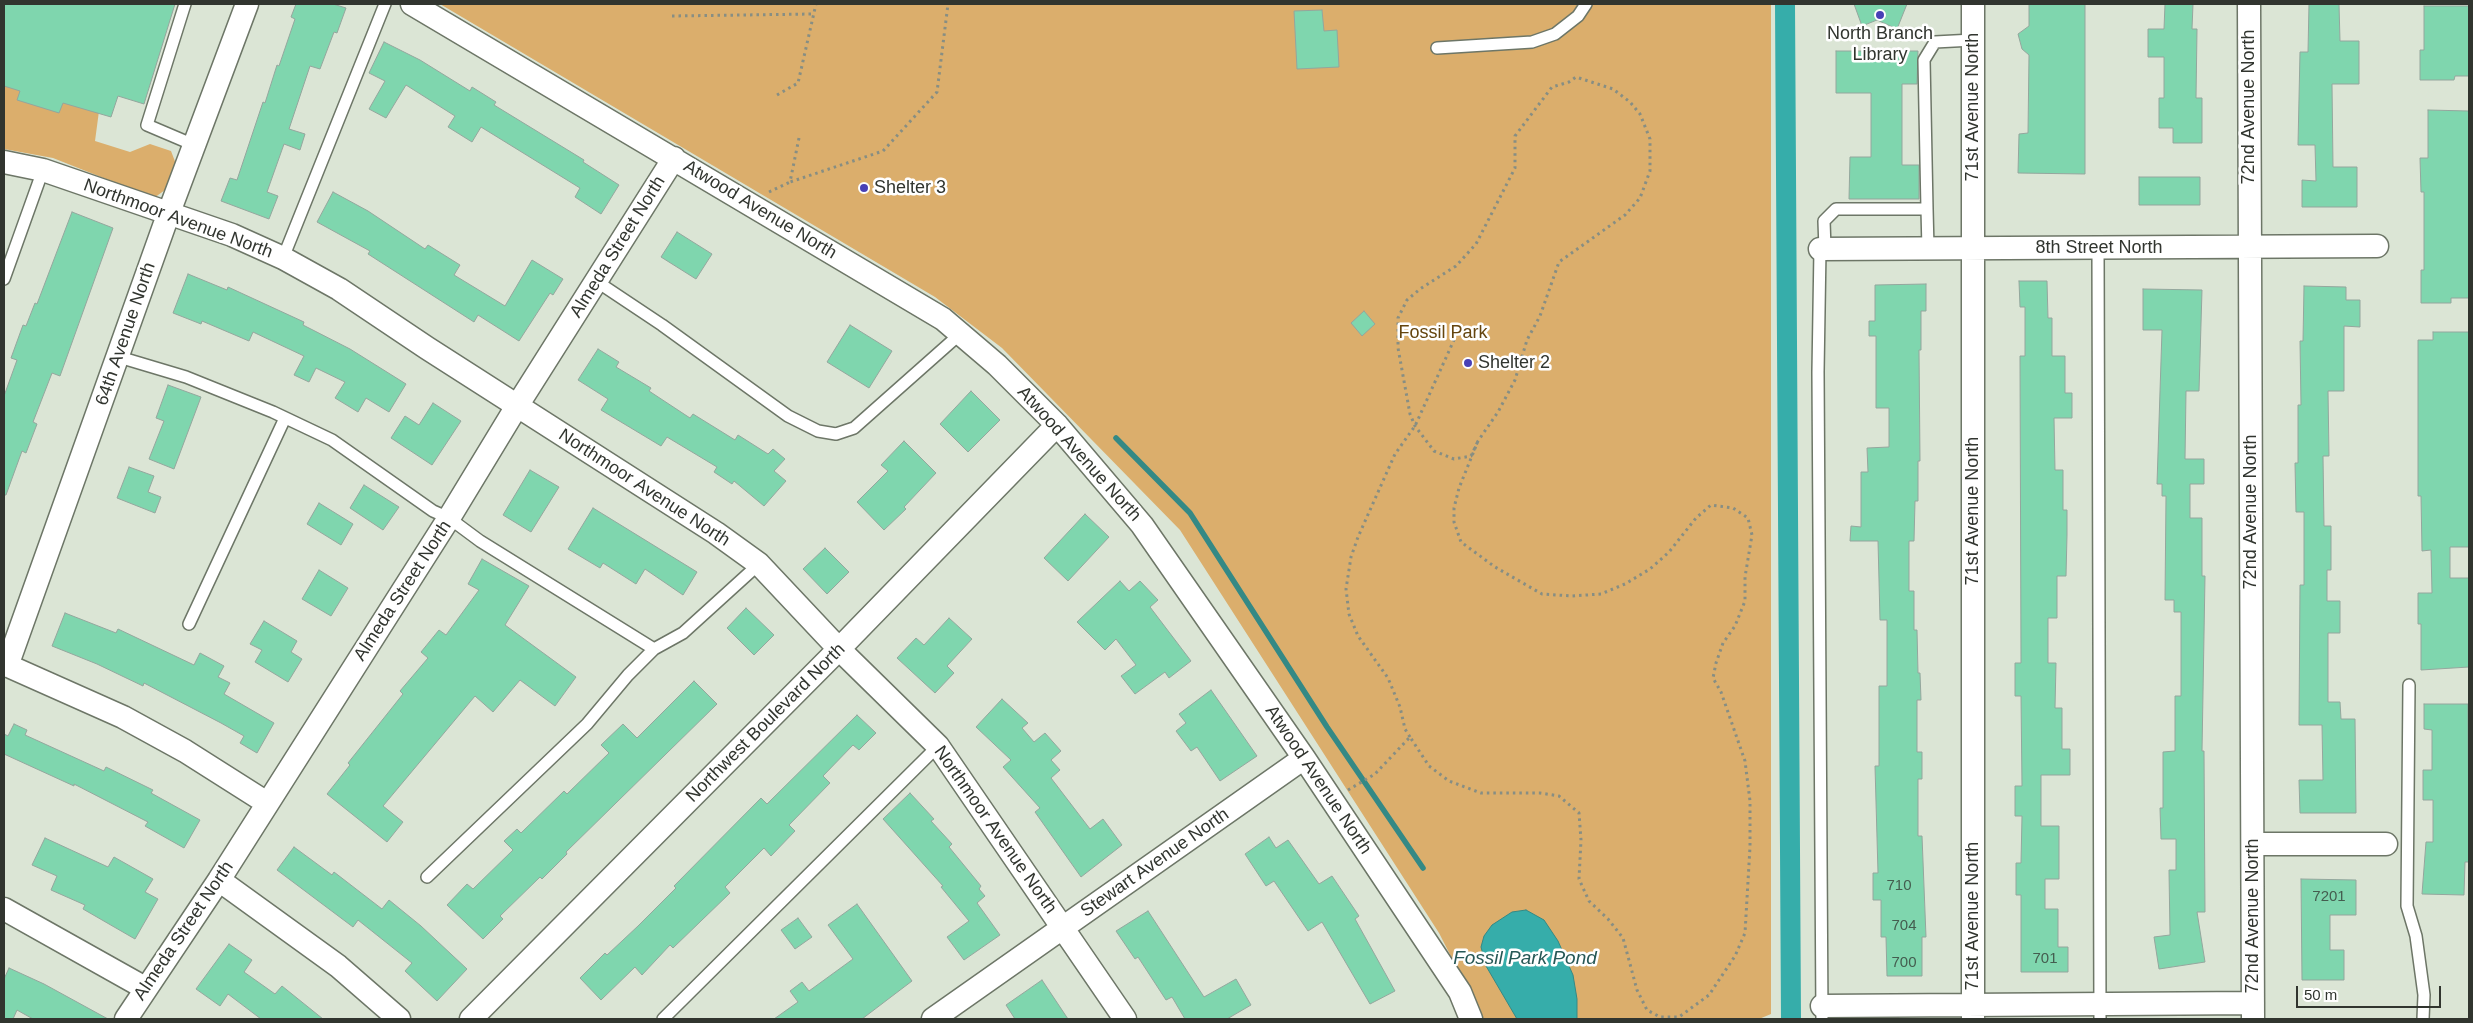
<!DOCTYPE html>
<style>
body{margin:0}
#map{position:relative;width:2473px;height:1023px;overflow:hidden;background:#dbe5d5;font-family:Arial,sans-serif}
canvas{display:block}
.frame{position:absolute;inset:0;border:5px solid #31352f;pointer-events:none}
.scale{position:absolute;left:2296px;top:986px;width:145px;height:22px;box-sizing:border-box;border:2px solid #31352f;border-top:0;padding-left:6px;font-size:15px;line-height:18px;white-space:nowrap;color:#31352f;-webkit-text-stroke:4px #fff;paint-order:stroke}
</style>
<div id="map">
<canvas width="2473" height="1023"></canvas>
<div class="frame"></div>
<div class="scale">50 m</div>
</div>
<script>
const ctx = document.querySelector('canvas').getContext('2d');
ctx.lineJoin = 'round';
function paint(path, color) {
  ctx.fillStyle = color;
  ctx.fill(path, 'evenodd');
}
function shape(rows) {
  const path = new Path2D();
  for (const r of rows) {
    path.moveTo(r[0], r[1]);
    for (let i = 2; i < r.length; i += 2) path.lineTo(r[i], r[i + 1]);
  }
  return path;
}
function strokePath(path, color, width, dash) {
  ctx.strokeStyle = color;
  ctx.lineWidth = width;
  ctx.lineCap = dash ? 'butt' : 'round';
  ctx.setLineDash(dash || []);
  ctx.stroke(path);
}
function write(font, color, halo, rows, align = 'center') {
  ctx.font = font + ' Arial,sans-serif';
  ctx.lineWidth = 5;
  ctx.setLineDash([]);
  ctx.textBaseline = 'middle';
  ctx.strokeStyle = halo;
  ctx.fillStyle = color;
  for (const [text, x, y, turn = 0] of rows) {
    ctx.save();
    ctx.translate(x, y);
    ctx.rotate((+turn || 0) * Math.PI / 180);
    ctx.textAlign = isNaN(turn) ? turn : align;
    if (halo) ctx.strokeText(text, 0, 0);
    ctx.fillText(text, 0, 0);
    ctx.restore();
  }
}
paint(shape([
 [440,4,1771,4,1771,1014,1759,1019,1483,1019,1439,933,1180,530,1002,348,935,297],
 [4,84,99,111,95,141,130,152,150,144,171,151,176,164,165,190,154,198,53,158,4,149]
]), '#dbae6c');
const water = shape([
 [1526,910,1544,920,1558,941,1573,975,1577,999,1577,1019,1517,1019,1486,966,1481,947,1484,936,1492,925,1512,912,1526,910]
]);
paint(water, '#36adaa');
strokePath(water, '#348985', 1);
strokePath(shape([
 [1116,438,1190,513,1327,727,1423,868]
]), '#348985', 5.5);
strokePath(shape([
 [1785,4,1791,1019]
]), '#36adaa', 20);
const building = shape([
 [4,4,175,4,144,104,118,96,111,117,63,103,59,113,17,100,20,91,4,86,4,4],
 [296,4,333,4,346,8,337,33,334,32,320,69,310,66,289,129,305,134,300,150,284,144,267,192,278,196,269,219,221,201,230,178,237,180,263,102,265,103,277,65,279,66,295,19,291,17,296,4],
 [1854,4,1907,4,1897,29,1877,20,1862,26,1854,4],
 [2029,4,2085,4,2085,174,2018,173,2019,134,2028,133,2029,55,2022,49,2018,34,2029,26,2029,4],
 [2165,4,2193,4,2192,29,2197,29,2196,98,2202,98,2202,143,2173,143,2173,128,2159,128,2159,98,2164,98,2164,57,2148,57,2148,29,2164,29,2165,4],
 [2309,4,2339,4,2340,41,2359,41,2359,84,2332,84,2333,167,2357,167,2357,207,2302,207,2302,180,2316,181,2315,145,2298,145,2300,52,2308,52,2309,4],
 [2424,6,2469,6,2469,76,2455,76,2454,80,2420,80,2420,50,2424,50,2424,6],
 [1322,10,1324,31,1337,30,1339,67,1297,69,1294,11,1322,10],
 [384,42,420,60,470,91,472,87,496,102,494,105,584,160,583,162,619,185,601,214,575,197,580,188,481,127,472,142,448,127,455,116,406,85,386,118,369,109,385,81,369,73,384,42],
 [1836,51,1918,51,1917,84,1902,84,1902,165,1919,165,1919,199,1849,199,1850,157,1871,157,1871,93,1836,93,1836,51],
 [2428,110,2469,111,2469,298,2451,298,2451,303,2421,303,2421,270,2424,270,2424,192,2421,192,2420,158,2428,158,2428,110],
 [2139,177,2200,177,2200,205,2139,205,2139,177],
 [333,192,368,211,425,249,428,245,460,265,454,275,505,306,532,260,563,279,553,295,550,293,519,341,478,315,474,322,368,254,370,251,317,222,333,192],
 [72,212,113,228,60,376,52,373,33,422,37,424,26,453,22,451,6,495,4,495,4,396,17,360,11,358,23,325,26,326,35,303,37,304,72,212],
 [677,232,712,254,696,279,661,257,677,232],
 [188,274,227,290,228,287,304,322,303,325,350,349,406,384,389,412,366,398,358,412,335,398,345,382,316,368,309,382,294,375,304,356,253,332,249,341,202,321,201,324,173,313,188,274],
 [2019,281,2047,281,2048,318,2052,318,2052,356,2065,356,2065,393,2072,393,2072,418,2054,418,2055,470,2063,470,2063,510,2067,510,2067,535,2066,576,2057,576,2057,618,2048,618,2048,663,2056,663,2055,708,2062,708,2062,749,2070,749,2070,775,2041,775,2041,826,2059,826,2059,879,2045,879,2045,909,2058,909,2058,947,2068,947,2068,972,2021,972,2021,895,2016,895,2016,863,2021,863,2022,816,2015,816,2015,786,2022,786,2021,696,2015,696,2015,663,2021,663,2020,356,2025,356,2025,307,2020,307,2019,281],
 [1926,284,1926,311,1921,311,1921,350,1919,350,1920,461,1918,461,1918,501,1915,501,1914,541,1909,541,1909,591,1914,591,1914,630,1917,630,1918,673,1920,673,1921,700,1917,700,1917,752,1922,752,1922,779,1918,779,1918,836,1922,836,1926,937,1922,937,1922,976,1887,976,1886,937,1881,937,1881,900,1873,900,1873,873,1878,873,1875,766,1879,766,1879,686,1887,686,1887,620,1880,620,1878,541,1850,541,1851,526,1861,527,1861,472,1868,472,1867,448,1889,447,1889,408,1876,408,1876,336,1869,336,1869,321,1875,321,1875,285,1926,284],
 [2304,286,2346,287,2346,300,2360,300,2360,327,2344,326,2344,391,2328,391,2329,456,2323,456,2324,526,2331,526,2331,570,2327,570,2327,601,2340,601,2340,633,2328,633,2328,702,2340,702,2341,719,2355,719,2356,813,2300,813,2299,780,2323,780,2322,725,2299,725,2300,585,2304,585,2304,512,2296,512,2295,463,2298,463,2298,405,2301,405,2300,341,2303,341,2304,286],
 [2143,289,2202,290,2199,391,2186,391,2185,459,2204,459,2204,484,2190,484,2190,518,2202,518,2202,576,2205,576,2202,751,2204,751,2205,912,2197,912,2205,962,2159,969,2154,937,2170,935,2169,870,2176,870,2176,839,2161,839,2160,808,2163,808,2163,752,2175,751,2175,696,2181,696,2181,612,2174,612,2174,600,2165,600,2166,496,2162,496,2162,484,2157,484,2162,330,2143,330,2143,289],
 [1364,311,1375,324,1362,336,1351,323,1364,311],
 [850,325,892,351,869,388,827,362,850,325],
 [2433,332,2469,332,2469,547,2450,547,2450,578,2469,578,2469,667,2421,670,2421,624,2418,624,2418,593,2432,593,2431,550,2422,551,2421,496,2418,496,2418,340,2433,340,2433,332],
 [598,349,619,362,616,367,651,388,649,391,690,418,693,414,735,440,738,435,768,454,773,449,785,459,774,471,786,481,764,506,734,481,732,484,714,472,717,467,667,437,661,446,601,410,608,399,578,380,598,349],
 [168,385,201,397,174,469,149,459,164,421,156,418,168,385],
 [971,391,1000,420,968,452,940,424,971,391],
 [433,403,461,421,432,465,391,438,405,416,419,425,433,403],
 [904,441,936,473,904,507,906,509,884,530,857,502,888,471,881,465,904,441],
 [129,467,154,476,148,492,161,497,155,513,117,498,129,467],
 [530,470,559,487,531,532,503,515,530,470],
 [364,485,399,507,383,530,350,508,364,485],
 [319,503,353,524,341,545,307,524,319,503],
 [593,508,697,572,683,595,645,569,636,584,603,563,600,568,568,549,593,508],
 [1085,514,1109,537,1068,581,1044,558,1085,514],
 [825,548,849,572,827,594,803,569,825,548],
 [482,559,529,586,505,625,576,677,555,706,520,680,493,712,475,696,383,806,403,822,387,842,327,794,350,765,348,763,403,694,400,691,428,658,421,652,439,630,446,635,479,590,468,584,482,559],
 [319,570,348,588,331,616,302,599,319,570],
 [1120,581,1129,591,1140,581,1158,600,1150,607,1191,661,1169,678,1165,672,1135,694,1121,676,1136,665,1116,639,1105,650,1077,622,1120,581],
 [746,608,774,635,754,655,727,628,746,608],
 [65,613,116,633,118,629,194,665,200,653,224,666,218,677,230,683,224,694,274,723,257,753,240,743,244,736,221,723,144,683,143,686,97,664,52,646,65,613],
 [949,618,972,639,947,666,954,673,935,693,897,658,916,638,924,645,949,618],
 [264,621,297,641,291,652,302,659,288,682,255,662,262,650,250,644,264,621],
 [694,681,717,704,566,852,567,854,542,879,540,877,500,916,503,919,483,939,447,905,467,884,473,889,513,850,504,841,517,829,521,833,564,791,567,794,609,753,601,745,623,724,637,738,694,681],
 [1211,690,1257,756,1220,781,1197,747,1191,751,1176,731,1186,723,1179,714,1211,690],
 [1002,699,1028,723,1022,728,1034,742,1045,733,1061,751,1051,760,1060,770,1051,778,1090,829,1103,819,1122,845,1081,877,1035,812,1040,808,1003,767,1011,760,976,727,1002,699],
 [2424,704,2468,704,2469,862,2465,862,2464,895,2422,894,2426,842,2433,842,2433,800,2423,800,2423,770,2432,770,2432,730,2424,729,2424,704],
 [857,715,876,733,859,750,853,745,823,776,830,783,789,825,795,831,771,856,764,848,725,887,730,893,673,948,670,945,642,975,635,967,601,1000,580,978,605,953,607,955,638,926,676,888,674,886,761,798,767,804,857,715],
 [14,724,27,730,25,735,104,771,106,767,153,790,151,793,200,820,184,848,145,826,148,822,74,784,74,786,4,754,4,734,8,736,14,724],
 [910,793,934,819,931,821,952,844,949,847,981,886,979,889,985,896,977,903,1000,935,964,960,947,937,969,921,941,887,943,886,883,819,910,793],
 [1269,837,1276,848,1288,840,1319,884,1332,876,1359,916,1355,919,1395,991,1370,1004,1322,922,1308,931,1274,881,1266,886,1245,854,1269,837],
 [45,838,108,867,114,857,153,879,145,892,158,899,135,939,83,909,85,905,51,890,57,876,32,865,45,838],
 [294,847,332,875,334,872,382,909,389,900,421,926,467,969,437,1001,405,971,412,963,358,920,353,927,277,870,294,847],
 [2301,879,2356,880,2356,915,2330,915,2330,950,2344,950,2344,980,2302,980,2301,879],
 [857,904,912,981,862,1019,774,1019,798,1002,790,991,802,982,809,991,853,959,828,925,857,904],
 [1148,911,1204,997,1236,979,1251,1005,1227,1019,1185,1019,1172,997,1166,1000,1138,957,1135,959,1116,931,1148,911],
 [798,918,812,937,795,949,781,930,798,918],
 [229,944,252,960,244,972,275,994,282,986,323,1019,261,1019,228,994,220,1006,196,989,229,944],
 [9,968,44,984,108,1019,33,1019,17,1010,13,1019,4,1019,4,979,9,968],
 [1042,980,1068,1019,1015,1019,1006,1005,1042,980]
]);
paint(building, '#7fd6ae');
strokePath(building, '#94a69d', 1);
const service = shape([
 [185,4,147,125,194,145],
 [1437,48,1532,42,1555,34,1578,16,1586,4],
 [1927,209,1928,249],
 [2098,248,2100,1019],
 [1820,249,1818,372,1822,1019],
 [1825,249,1824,221,1836,209,1927,209,1924,60,1935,42,1973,40],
 [283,258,385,4],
 [4,279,43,170],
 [596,281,662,325,788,416,818,431,836,434,854,428,960,334],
 [119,357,186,377,273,412,332,440,433,511,449,518,480,541,654,649],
 [189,624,285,418],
 [2409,685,2407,906,2416,936,2424,995,2423,1019],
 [427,877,587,724,628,675,654,649,683,633,759,564],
 [663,1019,938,746]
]);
const minor = shape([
 [412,4,943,319,997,365,1057,425,1142,525,1304,758,1460,992,1471,1019],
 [1973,4,1973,1019],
 [2249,4,2253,1019],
 [4,162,43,170,232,235,283,258,339,289,427,348,716,533,759,564,839,649,938,746,1125,1019],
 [1820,249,2377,246],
 [4,664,123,717,185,751,267,803],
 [7,666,168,215,247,4],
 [2253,844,2386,844],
 [219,880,338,966,399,1019],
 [4,909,145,988],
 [1822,1006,2253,1003],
 [126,1019,219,880,449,518,517,406,674,158],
 [471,1019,839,649,1057,425],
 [933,1019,1304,758]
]);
strokePath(service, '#6d7667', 14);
strokePath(minor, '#6d7667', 25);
strokePath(shape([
 [672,16,813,14],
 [777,95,798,83,816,4],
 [799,138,790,182,883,151,937,92,948,4],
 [769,192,790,182],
 [1410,737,1405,729,1400,707,1388,678,1358,636,1349,614,1346,589,1351,557,1358,537,1395,454,1415,426,1454,340],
 [1348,790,1375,774,1410,737,1429,766,1449,781,1481,793,1540,793,1559,796,1579,813,1581,840,1579,879,1589,901,1608,919,1623,938,1637,990,1647,1010,1660,1017,1679,1017,1709,995,1735,956,1745,933,1750,847,1750,801,1745,761,1721,692,1713,678,1716,663,1723,643,1735,626,1745,601,1745,577,1752,535,1748,518,1733,508,1711,505,1696,518,1669,552,1650,569,1625,584,1601,594,1572,596,1542,594,1495,567,1461,542,1454,522,1454,508,1459,488,1478,441,1498,412,1515,380,1527,340,1540,316,1559,262,1625,215,1640,198,1650,171,1650,139,1640,114,1630,102,1613,89,1576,77,1569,82,1552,87,1515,136,1515,168,1476,244,1456,266,1420,289,1407,300,1398,318,1398,348,1410,414,1415,426,1434,451,1454,459,1471,456,1478,441]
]), '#878e83', 3, [2.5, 4]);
strokePath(service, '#fff', 11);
strokePath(minor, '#fff', 22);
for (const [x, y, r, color] of [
 [1880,15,5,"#4840b6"],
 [864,188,5,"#4840b6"],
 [1468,363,5,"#4840b6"]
]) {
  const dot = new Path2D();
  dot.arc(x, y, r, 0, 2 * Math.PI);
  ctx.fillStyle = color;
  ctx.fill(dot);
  strokePath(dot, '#fff', 2);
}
write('15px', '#445d4f', null, [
 ["710",1899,886],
 ["7201",2329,897],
 ["704",1904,926],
 ["701",2045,959],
 ["700",1904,963]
]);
write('18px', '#31352f', '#fff', [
 ["North Branch",1880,34,"center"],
 ["Library",1880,55,"center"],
 ["Shelter 3",874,188],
 ["Shelter 2",1478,363]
], 'left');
write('18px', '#31352f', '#fff', [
 ["71st Avenue North",1973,107,-90],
 ["72nd Avenue North",2249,107,-90],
 ["Atwood Avenue North",760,210,31],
 ["Northmoor Avenue North",178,219,20],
 ["Almeda Street North",618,247,-58],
 ["8th Street North",2099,248],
 ["64th Avenue North",126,334,-71],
 ["Atwood Avenue North",1079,454,48],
 ["Northmoor Avenue North",644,488,33],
 ["71st Avenue North",1973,511,-90],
 ["72nd Avenue North",2251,512,-90],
 ["Almeda Street North",403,591,-57],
 ["Northwest Boulevard North",766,723,-45],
 ["Atwood Avenue North",1318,780,56],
 ["Northmoor Avenue North",995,830,55],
 ["Stewart Avenue North",1155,863,-35],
 ["71st Avenue North",1973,916,-90],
 ["72nd Avenue North",2253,916,-90],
 ["Almeda Street North",184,931,-56]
]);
write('18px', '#65450f', '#fff', [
 ["Fossil Park",1443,333]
]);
write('italic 19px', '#275856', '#fff', [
 ["Fossil Park Pond",1525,959]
]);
</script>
